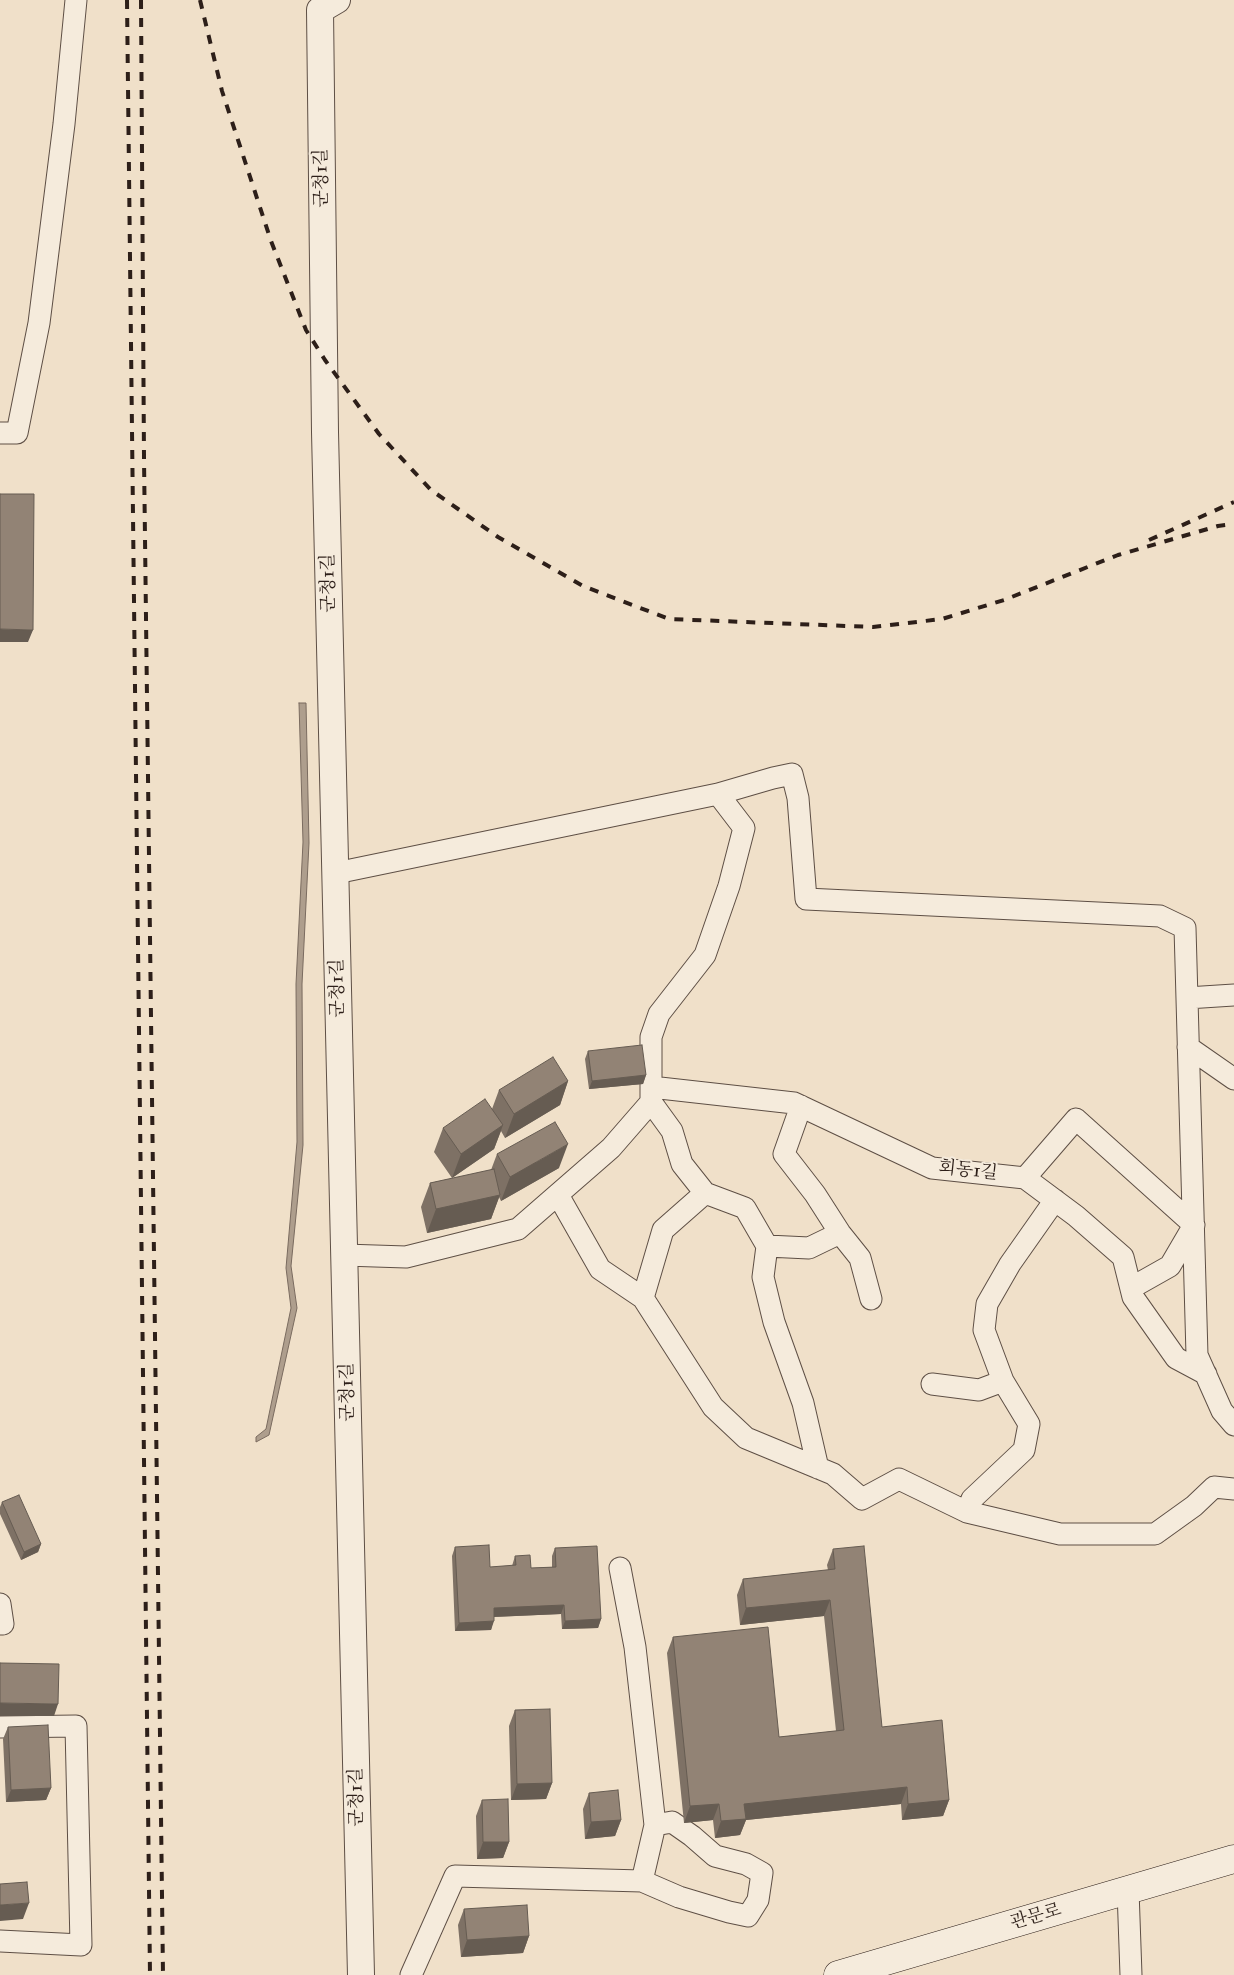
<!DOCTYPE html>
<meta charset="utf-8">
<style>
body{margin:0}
canvas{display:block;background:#f0e0c9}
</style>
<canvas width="1234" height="1975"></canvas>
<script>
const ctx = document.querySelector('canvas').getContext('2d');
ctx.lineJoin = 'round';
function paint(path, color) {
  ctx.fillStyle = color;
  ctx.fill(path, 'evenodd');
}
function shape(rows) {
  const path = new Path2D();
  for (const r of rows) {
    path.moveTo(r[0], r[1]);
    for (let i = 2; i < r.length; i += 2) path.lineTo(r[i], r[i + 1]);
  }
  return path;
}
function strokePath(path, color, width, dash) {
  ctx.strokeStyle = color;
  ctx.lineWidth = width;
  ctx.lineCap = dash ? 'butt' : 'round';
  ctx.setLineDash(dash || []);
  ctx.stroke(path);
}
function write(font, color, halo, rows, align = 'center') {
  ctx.font = font + ' "IM FELL Great Primer","Noto Serif KR",serif';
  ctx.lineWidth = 4;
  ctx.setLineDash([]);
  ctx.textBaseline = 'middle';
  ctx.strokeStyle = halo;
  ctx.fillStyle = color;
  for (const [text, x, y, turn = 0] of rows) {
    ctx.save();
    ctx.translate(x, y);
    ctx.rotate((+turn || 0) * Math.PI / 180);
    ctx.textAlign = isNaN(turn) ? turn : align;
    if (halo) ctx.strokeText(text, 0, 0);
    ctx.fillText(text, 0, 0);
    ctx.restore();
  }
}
const water = shape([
 [299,703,306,703,309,843,302,984,303,1145,291,1266,297,1308,269,1435,256,1442,256,1437,266,1429,291,1308,286,1268,297,1142,296,984,303,842,299,703]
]);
paint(water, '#ae9e8d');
strokePath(water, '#7a6b5f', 1);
const minor = shape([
 [0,433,17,433,39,323,64,124,76,0],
 [718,794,773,778,792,774,798,798,806,899,1160,916,1185,928,1197,1355,1222,1411,1234,1425],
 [336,873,718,794,744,828,729,886,705,955,659,1014,651,1037,651,1102,611,1148,518,1229,406,1257,344,1255],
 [1187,998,1234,995],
 [1188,1047,1234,1079],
 [651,1087,794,1103,932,1168,1025,1178,1076,1216,1123,1257,1133,1297,1176,1358,1206,1374],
 [651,1102,672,1131,682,1164,705,1193,745,1208,767,1246,763,1277,774,1322,803,1403,818,1468],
 [801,1106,784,1154,815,1194,840,1233,860,1258,871,1299],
 [1025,1178,1076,1119,1194,1225,1170,1266,1131,1288],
 [558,1195,600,1269,643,1298,713,1407,746,1438,833,1474,862,1499,899,1479,967,1512,1060,1534,1155,1534,1194,1506,1214,1487,1234,1489],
 [767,1246,809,1248,840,1233],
 [643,1298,663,1230,705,1193],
 [932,1384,979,1390,1003,1381],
 [967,1512,972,1499,1024,1450,1029,1424,1003,1381,984,1330,987,1304,1010,1264,1055,1200],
 [0,1604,3,1624,0,1624],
 [0,1727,76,1726,81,1945,0,1941],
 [642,1881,679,1897,729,1912,748,1916,758,1900,762,1873,746,1864,715,1856,692,1836,672,1822,655,1825],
 [1128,1890,1131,1975],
 [411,1975,455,1876,642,1881,655,1825,635,1647,620,1568]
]);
const tertiary = shape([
 [337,0,320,10,325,432,361,1975]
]);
const secondary = shape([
 [838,1975,1234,1859]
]);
strokePath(minor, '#5e4f45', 23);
strokePath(tertiary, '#5e4f45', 28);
strokePath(secondary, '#2d1f19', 29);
strokePath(minor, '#f5ebdc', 21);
strokePath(tertiary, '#f5ebdc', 26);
strokePath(secondary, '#f5ebdc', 28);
strokePath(shape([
 [127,0,150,1975],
 [141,0,144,458,163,1975],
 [200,0,222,91,271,241,306,330,325,360,379,434,431,490,498,537,583,586,669,619,873,627,942,619,1004,600,1118,555,1218,526,1234,524],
 [1149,540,1234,502]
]), '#2d1f19', 4, [9, 9]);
paint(shape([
 [588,1051,646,1075,643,1084,589,1089,585,1059],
 [568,1081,560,1105,505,1138,501,1131,494,1149,452,1178,434,1152,443,1128,492,1109,499,1090],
 [497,1154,559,1168,501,1201,499,1197,491,1219,427,1233,421,1207,430,1183,491,1170],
 [2,1502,41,1544,38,1552,21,1560,0,1514,0,1507],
 [455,1547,490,1567,512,1566,515,1556,531,1568,552,1567,552,1556,555,1548,601,1619,598,1628,562,1629,561,1614,494,1617,491,1630,455,1631,452,1556],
 [833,1549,882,1727,949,1800,943,1816,902,1820,901,1804,746,1820,740,1835,715,1838,713,1820,684,1823,667,1653,673,1637,779,1737,836,1731,824,1616,740,1625,737,1595,743,1579,828,1570,827,1565],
 [515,1710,552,1783,546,1799,511,1800,509,1726],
 [8,1727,51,1788,46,1800,6,1802,3,1739],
 [589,1793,621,1820,615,1836,585,1839,583,1809],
 [482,1800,509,1842,503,1858,477,1859,476,1816],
 [464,1909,529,1936,523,1953,461,1957,458,1925]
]), '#7e7165');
paint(shape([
 [0,629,33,630,28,642,0,642],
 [646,1075,643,1084,589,1089,592,1081],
 [568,1081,560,1105,505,1138,514,1114],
 [503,1125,494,1149,452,1178,461,1154],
 [568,1144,559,1168,501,1201,510,1177],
 [500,1195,491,1219,427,1233,436,1209],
 [41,1544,38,1552,21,1560,24,1552],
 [830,1600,824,1616,740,1625,746,1608],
 [564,1605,561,1614,491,1617,494,1608],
 [601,1619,598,1628,562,1629,565,1621],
 [494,1621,491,1630,455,1631,459,1623],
 [0,1703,58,1704,54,1716,0,1716],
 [552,1783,546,1799,511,1800,517,1784],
 [907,1787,901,1804,746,1820,740,1835,715,1838,721,1821,744,1804],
 [51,1788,46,1800,6,1802,11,1790],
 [949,1800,943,1816,902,1820,908,1804],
 [719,1804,713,1820,684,1823,690,1806],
 [621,1820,615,1836,585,1839,591,1822],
 [483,1842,509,1842,503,1858,477,1859],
 [29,1903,23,1919,0,1921,0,1905],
 [529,1936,523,1953,461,1957,467,1940]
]), '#665c52');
const building = shape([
 [0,494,34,494,33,630,0,629,0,494],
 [642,1045,646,1075,592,1081,588,1051,642,1045],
 [553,1057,568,1081,514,1114,499,1090,553,1057],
 [485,1099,503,1125,461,1154,443,1128,485,1099],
 [555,1122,568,1144,510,1177,497,1154,555,1122],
 [494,1169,500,1195,436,1209,430,1183,494,1169],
 [19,1495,41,1544,24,1552,2,1502,19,1495],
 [489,1545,490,1567,516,1565,515,1556,530,1555,531,1568,556,1567,555,1548,597,1546,601,1619,565,1621,564,1605,494,1608,494,1621,459,1623,455,1547,489,1545],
 [864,1546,882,1727,942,1720,949,1800,908,1804,907,1787,744,1804,746,1819,721,1821,719,1804,690,1806,673,1637,768,1627,779,1737,844,1730,830,1600,746,1608,743,1579,835,1569,833,1549,864,1546],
 [0,1663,59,1664,58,1704,0,1703,0,1663],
 [550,1709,552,1783,517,1784,515,1710,550,1709],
 [48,1725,51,1788,11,1790,8,1727,48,1725],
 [618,1790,621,1820,591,1822,589,1793,618,1790],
 [508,1799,509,1842,483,1842,482,1800,508,1799],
 [27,1882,29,1903,0,1905,0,1884,27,1882],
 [527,1905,529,1936,467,1940,464,1909,527,1905]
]);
paint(building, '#928375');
strokePath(building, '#665c52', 1);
write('18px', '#2d1f19', '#f5ebdc', [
 ["군청1길",322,178,-91],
 ["군청1길",329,583,-91],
 ["군청1길",338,988,-91],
 ["회동1길",968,1171,6],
 ["군청1길",348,1392,-91],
 ["군청1길",357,1797,-91],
 ["관문로",1036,1917,-16]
]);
</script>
